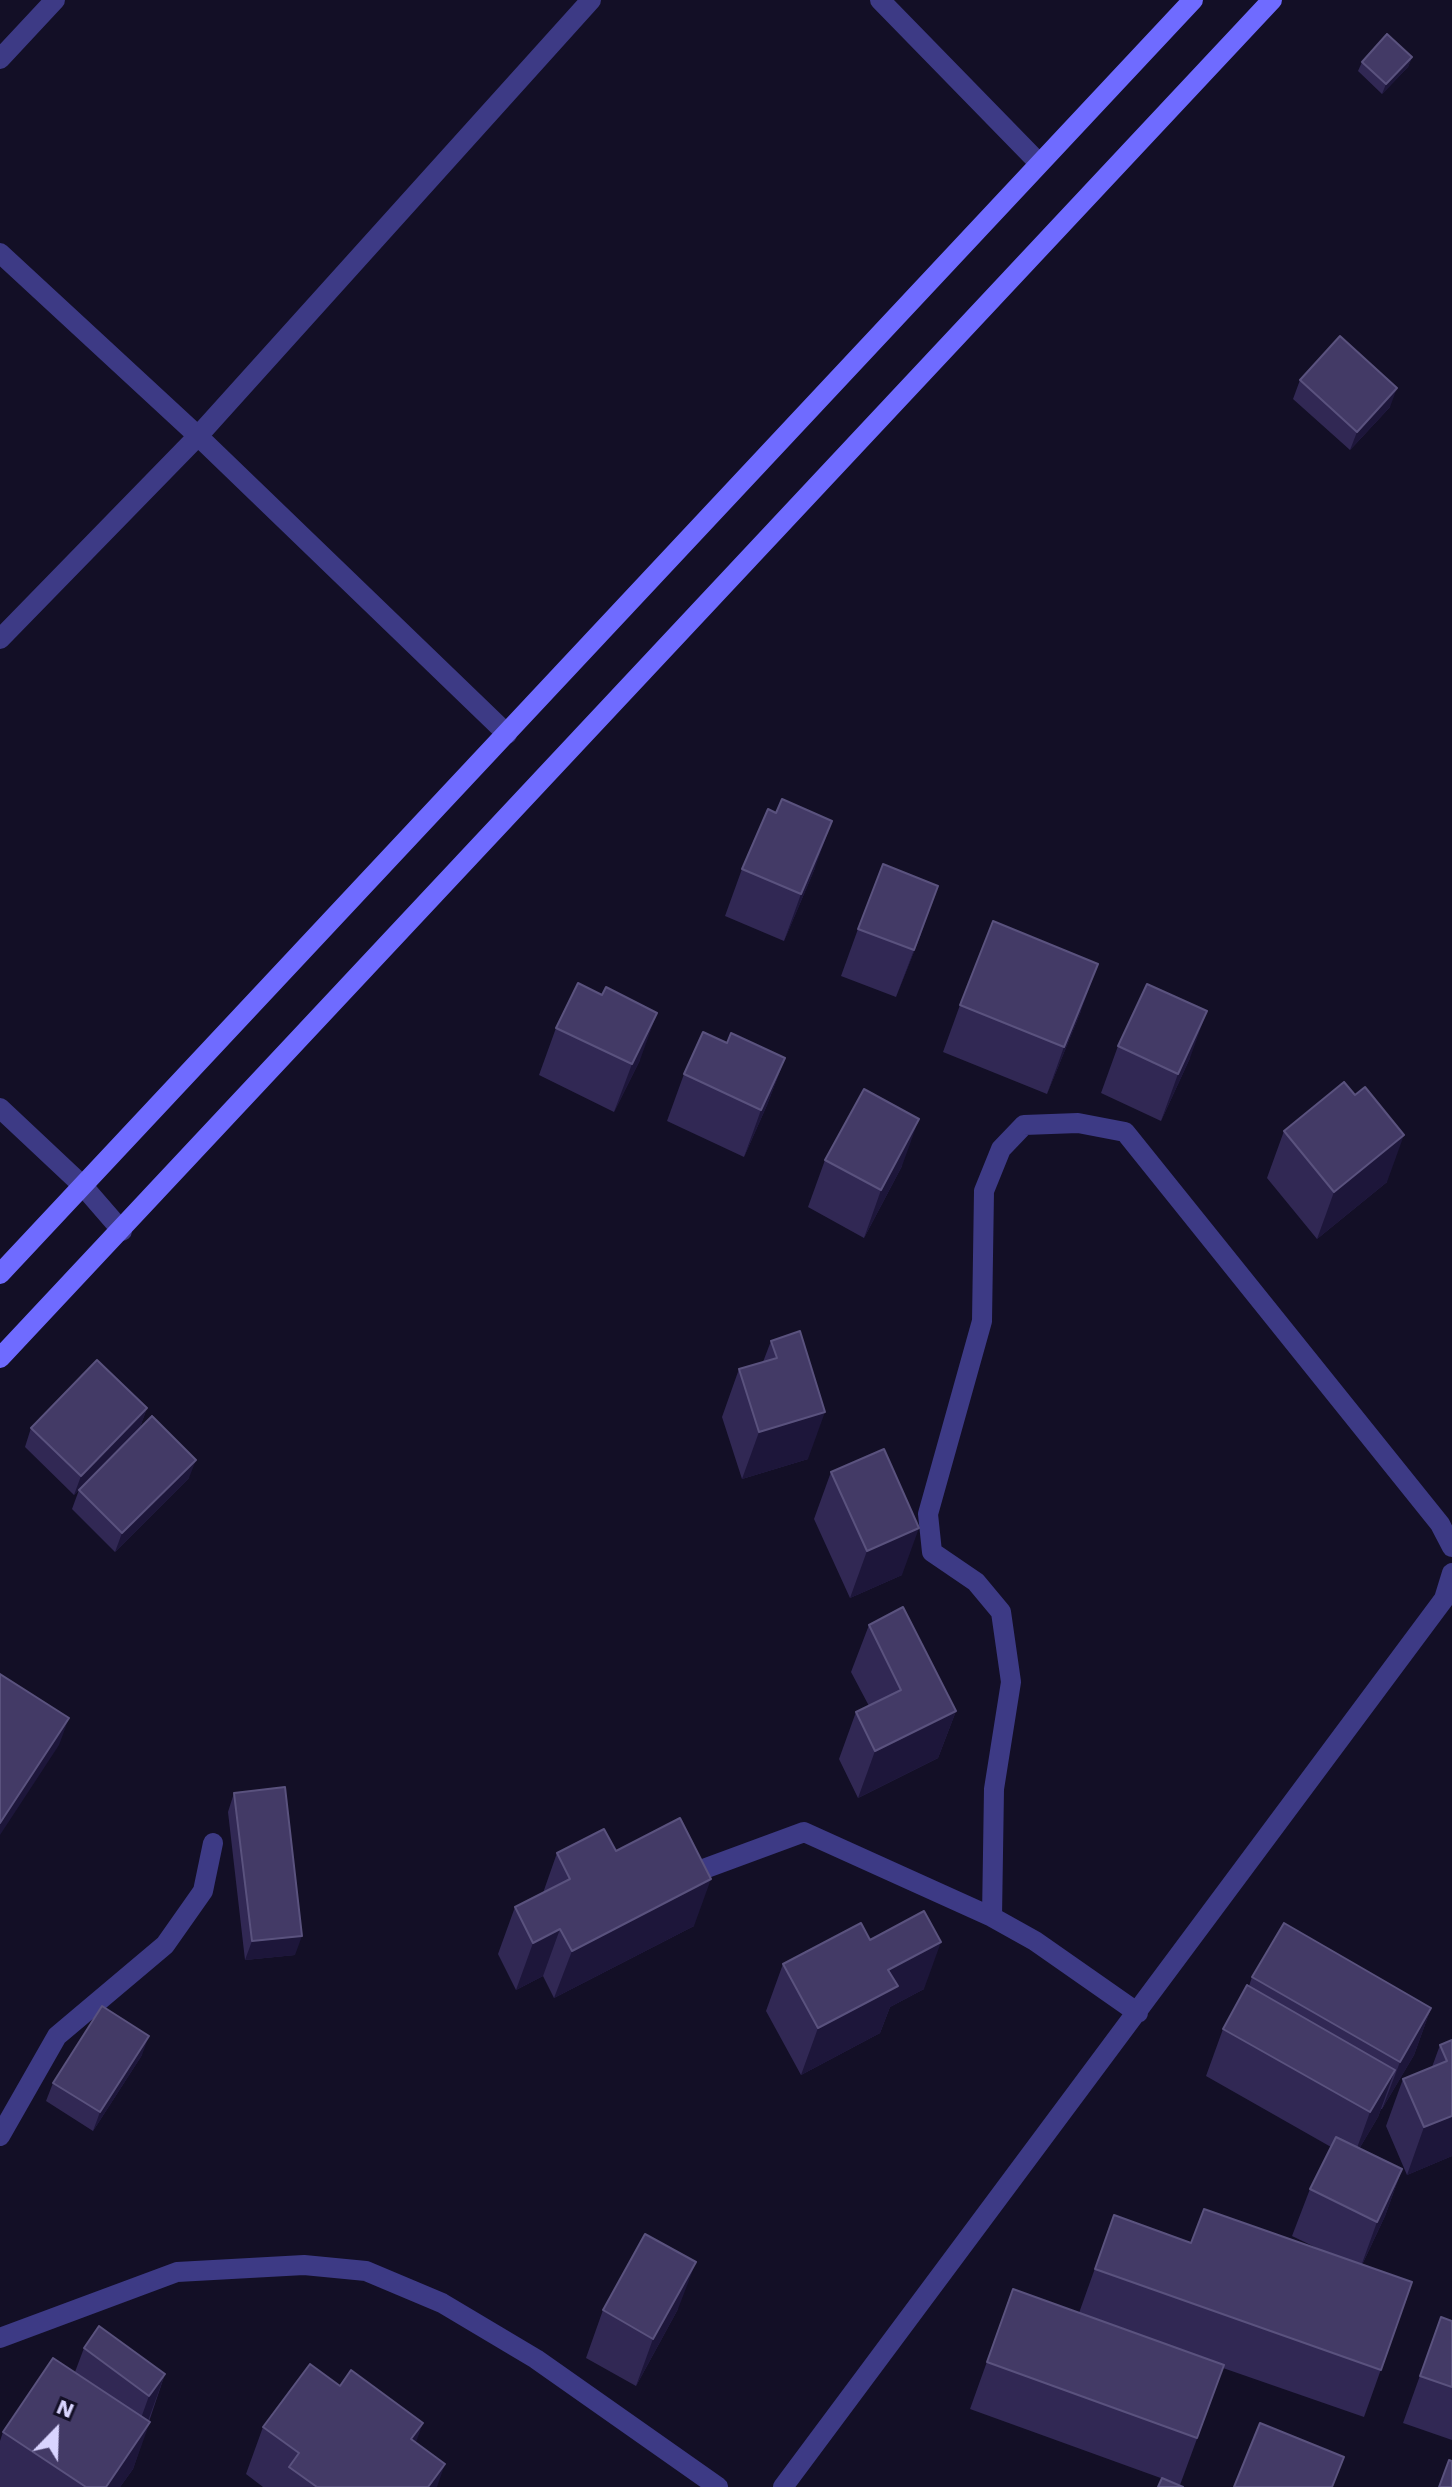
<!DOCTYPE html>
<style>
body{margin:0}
#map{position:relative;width:1452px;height:2487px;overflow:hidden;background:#130f26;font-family:"Work Sans",sans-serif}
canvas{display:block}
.north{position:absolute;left:16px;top:2391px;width:80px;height:80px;-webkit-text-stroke:6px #130f26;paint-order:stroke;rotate:23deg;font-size:22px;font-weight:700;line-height:32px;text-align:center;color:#d9d4ff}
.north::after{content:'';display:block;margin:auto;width:28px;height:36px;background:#d9d4ff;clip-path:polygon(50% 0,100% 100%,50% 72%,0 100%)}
</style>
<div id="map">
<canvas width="1452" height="2487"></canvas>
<div class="north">N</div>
</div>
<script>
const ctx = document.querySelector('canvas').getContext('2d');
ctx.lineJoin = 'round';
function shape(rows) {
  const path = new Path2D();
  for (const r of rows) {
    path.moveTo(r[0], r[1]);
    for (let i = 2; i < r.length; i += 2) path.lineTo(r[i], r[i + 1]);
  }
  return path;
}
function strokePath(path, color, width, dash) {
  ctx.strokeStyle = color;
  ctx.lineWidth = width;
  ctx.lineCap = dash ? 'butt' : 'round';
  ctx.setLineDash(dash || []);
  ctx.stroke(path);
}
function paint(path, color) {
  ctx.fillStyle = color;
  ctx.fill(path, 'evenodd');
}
strokePath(shape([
 [880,0,1039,163],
 [0,59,55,0],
 [0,253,198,436,507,734],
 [0,639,198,436,591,0],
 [0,1108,83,1186,122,1231],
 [682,1877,804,1832,992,1917,1035,1941,1138,2013],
 [992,1917,994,1789,1011,1682,1001,1612,976,1582,932,1552,928,1514,982,1321,984,1191,1001,1149,1024,1125,1078,1123,1125,1132,1440,1524,1452,1547],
 [0,2136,57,2036,165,1945,203,1891,213,1843],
 [0,2338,177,2272,304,2265,366,2271,442,2303,536,2359,718,2487],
 [783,2487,1444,1599,1452,1573]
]), '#3d3a85', 20);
strokePath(shape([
 [0,1274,1193,0],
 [0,1358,1272,0]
]), '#6f6bff', 20);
paint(shape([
 [1412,57,1408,67,1382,94,1358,71,1362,62],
 [1300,380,1390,407,1350,450,1293,399],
 [776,813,815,868,784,941,725,916,742,869],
 [858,929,921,934,896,997,841,976],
 [602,995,640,1060,614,1112,539,1075,556,1028],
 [960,1005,1081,1011,1047,1094,943,1052],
 [727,1043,785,1058,767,1105,744,1157,667,1121,684,1074],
 [1118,1046,1190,1058,1161,1121,1101,1093],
 [1355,1095,1387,1182,1317,1239,1267,1178,1284,1131],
 [825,1160,902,1166,864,1238,808,1207],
 [771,1341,808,1459,742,1479,722,1417,739,1369,763,1362],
 [147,1408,140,1427,74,1495,25,1447,31,1428],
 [831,1472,902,1575,850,1598,814,1519],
 [189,1478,115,1552,72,1509,79,1490],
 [869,1625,956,1711,938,1758,858,1798,839,1759,856,1712,869,1706,851,1672],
 [234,1793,295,1955,245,1960,228,1812],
 [616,1851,694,1926,554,1998,543,1976,516,1990,498,1954,515,1907,543,1893,557,1853],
 [870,1940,924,1989,890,2007,880,2033,801,2075,766,2011,783,1964],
 [1252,1977,1431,2008,1414,2055,1382,2109,1381,2109,1378,2117,1359,2149,1402,2169,1385,2216,1362,2265,1412,2282,1364,2417,1223,2368,1180,2485,970,2409,1013,2289,1079,2313,1114,2215,1191,2243,1323,2251,1292,2236,1310,2189,1331,2147,1206,2076,1223,2029,1249,1986],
 [1452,2040,1452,2156,1407,2175,1386,2126,1403,2079,1432,2067,1440,2045],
 [142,2055,93,2131,46,2101,53,2083],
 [678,2309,636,2386,586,2358,603,2310],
 [1441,2317,1452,2321,1452,2440,1403,2423],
 [84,2348,165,2374,133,2469,120,2487,0,2487,0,2441,3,2432,75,2372],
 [263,2427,416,2443,437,2487,263,2487,246,2474]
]), '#312854');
paint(shape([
 [1412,57,1408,67,1382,94,1386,84],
 [1397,388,1390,407,1350,450,1357,432],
 [832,821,815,868,784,941,801,894],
 [938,886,921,934,896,997,914,950],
 [1098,964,1081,1011,1047,1094,1064,1047],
 [1207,1011,1190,1058,1161,1121,1178,1074],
 [657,1013,640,1060,614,1112,632,1064],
 [785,1058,767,1105,744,1157,761,1110],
 [919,1119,902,1166,864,1238,881,1190],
 [1404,1135,1387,1182,1317,1239,1334,1192],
 [147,1408,140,1427,74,1495,81,1476],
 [825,1412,808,1459,742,1479,759,1432],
 [196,1460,189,1478,115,1552,122,1533],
 [919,1528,902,1575,850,1598,867,1551],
 [956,1711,938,1758,858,1798,875,1751],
 [69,1718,59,1745,0,1835,0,1823],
 [711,1879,694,1926,554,1998,572,1951],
 [560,1929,543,1976,516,1990,533,1943],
 [302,1936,295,1955,245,1960,252,1941],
 [941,1942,924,1989,890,2007,880,2033,801,2075,818,2028,888,1970],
 [1431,2008,1414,2055,1382,2109,1400,2062],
 [149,2036,142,2055,93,2131,100,2112],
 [1395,2070,1378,2117,1353,2159,1370,2112],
 [1452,2116,1452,2156,1407,2175,1424,2127],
 [1402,2169,1385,2216,1360,2269,1377,2222],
 [696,2262,678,2309,636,2386,653,2339],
 [165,2374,148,2421,132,2443,149,2396],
 [150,2422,133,2469,120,2487,106,2487],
 [423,2423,406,2470,411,2439],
 [445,2464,437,2487,428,2487]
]), '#1d163a');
const building = shape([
 [1387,34,1412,57,1386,84,1362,62,1387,34],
 [1340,336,1397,388,1357,432,1300,380,1340,336],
 [782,799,832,821,801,894,742,869,768,809,776,813,782,799],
 [883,864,938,886,914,950,858,929,883,864],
 [993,921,1098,964,1064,1047,960,1005,993,921],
 [578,983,602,995,606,987,657,1013,632,1064,556,1028,578,983],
 [1147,984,1207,1011,1178,1074,1118,1046,1147,984],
 [703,1032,727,1043,731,1033,785,1058,761,1110,684,1074,703,1032],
 [1344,1082,1355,1095,1365,1087,1404,1135,1334,1192,1284,1131,1344,1082],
 [864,1089,919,1119,881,1190,825,1160,864,1089],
 [800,1331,825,1412,759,1432,739,1369,777,1358,771,1341,800,1331],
 [97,1360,147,1408,81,1476,31,1428,97,1360],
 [152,1416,196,1460,122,1533,79,1490,152,1416],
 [884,1449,919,1528,867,1551,831,1472,884,1449],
 [903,1607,956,1711,875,1751,856,1712,901,1690,869,1625,903,1607],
 [0,1674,69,1718,0,1823,0,1674],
 [285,1787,302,1936,252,1941,234,1793,285,1787],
 [680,1818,711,1879,572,1951,560,1929,533,1943,515,1907,570,1879,557,1853,604,1829,616,1851,680,1818],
 [924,1911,941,1942,888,1970,898,1986,818,2028,783,1964,861,1923,870,1940,924,1911],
 [1284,1923,1431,2008,1400,2062,1252,1977,1284,1923],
 [1247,1985,1395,2070,1370,2112,1223,2029,1247,1985],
 [102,2006,149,2036,100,2112,53,2083,102,2006],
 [1452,2040,1452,2116,1424,2127,1403,2079,1447,2061,1440,2045,1452,2040],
 [1336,2137,1402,2169,1377,2222,1310,2189,1336,2137],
 [1204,2209,1412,2282,1381,2370,1095,2269,1114,2215,1191,2243,1204,2209],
 [645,2234,696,2262,653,2339,603,2310,645,2234],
 [1013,2289,1224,2365,1197,2438,987,2362,1013,2289],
 [1441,2317,1452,2321,1452,2387,1420,2376,1441,2317],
 [99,2326,165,2374,149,2396,84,2348,99,2326],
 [53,2358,150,2422,106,2487,86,2487,3,2432,53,2358],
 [310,2364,340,2386,351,2370,423,2423,411,2439,445,2464,428,2487,317,2487,289,2467,299,2453,263,2427,310,2364],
 [1260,2423,1344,2457,1332,2487,1234,2487,1260,2423],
 [1449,2460,1452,2461,1452,2487,1439,2487,1449,2460],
 [1162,2478,1183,2487,1158,2487,1162,2478]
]);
paint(building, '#433a66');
strokePath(building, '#5a527e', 2);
</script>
